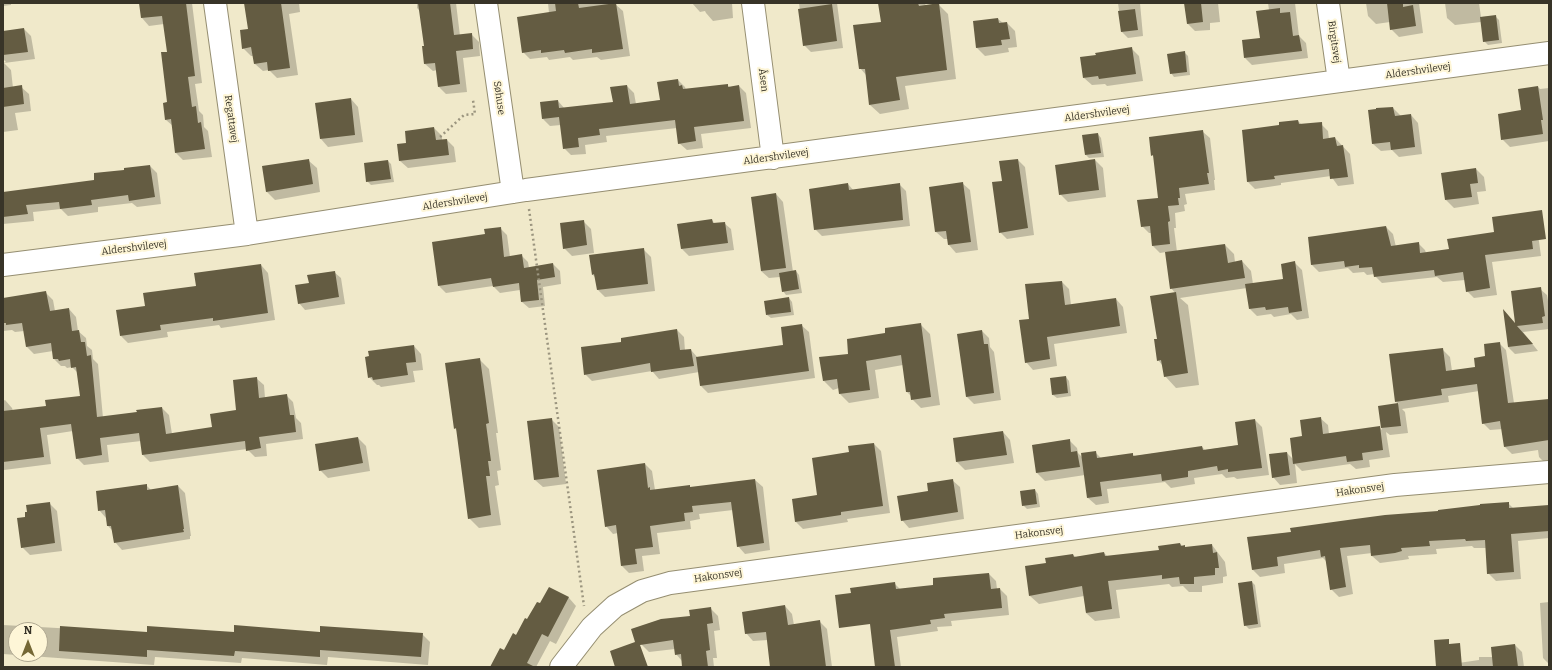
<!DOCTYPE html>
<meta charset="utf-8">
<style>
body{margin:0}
#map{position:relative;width:1552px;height:670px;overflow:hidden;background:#f0e9ca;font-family:Bitter,serif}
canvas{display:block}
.frame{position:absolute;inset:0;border:4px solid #383428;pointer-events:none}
.north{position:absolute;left:8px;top:622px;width:40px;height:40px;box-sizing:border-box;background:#fef6d7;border:1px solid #afa891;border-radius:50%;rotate:0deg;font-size:11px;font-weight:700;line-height:16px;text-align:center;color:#383428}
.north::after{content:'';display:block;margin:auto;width:14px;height:18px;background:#756835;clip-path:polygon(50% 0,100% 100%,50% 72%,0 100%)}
</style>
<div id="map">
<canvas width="1552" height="670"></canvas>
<div class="frame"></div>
<div class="north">N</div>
</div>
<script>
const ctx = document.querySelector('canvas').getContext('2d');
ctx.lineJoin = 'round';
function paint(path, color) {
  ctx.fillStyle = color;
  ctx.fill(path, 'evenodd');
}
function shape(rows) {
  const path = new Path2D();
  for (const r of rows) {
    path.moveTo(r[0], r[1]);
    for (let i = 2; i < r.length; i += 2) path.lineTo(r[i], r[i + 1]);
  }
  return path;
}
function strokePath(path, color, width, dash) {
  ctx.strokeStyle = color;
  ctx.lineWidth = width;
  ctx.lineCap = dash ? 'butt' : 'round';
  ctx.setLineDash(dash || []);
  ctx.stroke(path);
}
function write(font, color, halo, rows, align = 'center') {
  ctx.font = font + ' Bitter,serif';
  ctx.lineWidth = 4;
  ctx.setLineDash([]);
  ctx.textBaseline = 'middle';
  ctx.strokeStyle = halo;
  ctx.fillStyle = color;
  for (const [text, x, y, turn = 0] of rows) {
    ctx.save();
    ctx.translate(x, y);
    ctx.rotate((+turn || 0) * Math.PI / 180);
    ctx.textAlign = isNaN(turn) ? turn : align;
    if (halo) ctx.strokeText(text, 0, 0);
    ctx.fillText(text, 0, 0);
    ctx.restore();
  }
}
paint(shape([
 [3,3,11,3,11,5,3,6],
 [140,3,192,3,202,83,195,84,199,111,203,115,204,127,208,131,212,157,183,160,176,153,173,126,166,120,169,103,168,52,164,24,149,26,142,18],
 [245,3,299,3,300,12,289,14,298,75,277,78,269,70,263,71,255,64,254,56,251,56,243,48,249,30],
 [417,3,457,3,456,3,460,36,471,34,479,42,480,56,463,58,467,92,446,94,439,87,437,70,433,71,425,64,425,47,420,11,417,8],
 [548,3,608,3,608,5,615,4,623,11,630,56,601,60,597,57,573,60,570,57,549,60,547,57,530,59,523,52,549,13],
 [692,3,732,3,733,18,713,21,706,13,705,11,700,12],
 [799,3,837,3,843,48,811,52,804,45],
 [879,3,925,3,926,6,938,4,948,14,956,79,905,86,909,109,880,114,870,105,866,75,860,68,882,23],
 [1118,3,1140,3,1143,36,1128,38,1122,32],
 [1185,3,1218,3,1220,22,1210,23,1210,30,1195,31,1188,24],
 [1268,3,1295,3,1299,36,1306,43,1308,58,1252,65,1245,58,1261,39,1269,10],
 [1366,3,1419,3,1423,33,1399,37,1391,29,1390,22,1376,24,1368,16],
 [1445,3,1479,3,1481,17,1495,16,1499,20,1502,43,1488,45,1484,41,1481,22,1455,25,1447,18],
 [998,19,1003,23,1007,23,1015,31,1017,47,1008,48,1009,52,985,56,977,48,974,22],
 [24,29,31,36,35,59,4,63,11,70,13,88,21,87,29,94,31,111,15,113,18,130,3,132,3,63,6,62,3,59,3,32],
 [1132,49,1139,56,1143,81,1107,86,1105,84,1092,85,1084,78],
 [1184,52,1188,56,1190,75,1174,77,1171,73],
 [678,80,685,87,686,90,727,85,730,87,739,86,746,93,751,128,701,134,703,148,687,150,679,143,677,128,606,136,607,142,585,145,586,154,571,155,564,148,561,125,550,126,543,119,558,101,565,109,614,103,627,86,634,93,636,104,661,100],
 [1538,87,1540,89,1549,88,1549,141,1510,147,1502,139,1522,111,1519,90],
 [351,99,358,107,363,142,328,147,321,139],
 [1393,108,1401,116,1411,115,1418,123,1422,154,1399,157,1392,150,1381,151,1373,144],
 [1298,121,1302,125,1321,124,1328,131,1329,139,1335,138,1350,154,1354,184,1338,186,1331,176,1281,183,1281,185,1255,189,1248,182,1280,126],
 [434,128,442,136,442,140,447,140,454,147,456,162,408,168,400,161,407,144],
 [1203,132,1210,138,1215,180,1214,180,1215,190,1185,194,1187,204,1184,205,1185,211,1175,213,1176,228,1174,228,1177,252,1225,245,1234,254,1235,262,1242,261,1251,271,1253,284,1284,280,1295,263,1302,270,1309,318,1297,320,1291,314,1274,317,1271,314,1257,316,1250,309,1247,288,1180,298,1188,305,1199,385,1176,388,1165,376,1163,366,1158,360,1158,339,1176,294,1171,288,1166,252,1160,253,1153,246,1152,233,1149,233,1142,226,1159,198,1154,157,1152,155],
 [1098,134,1101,138,1104,157,1089,158,1086,155],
 [1018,160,1025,167,1034,235,1007,239,1000,232,1003,182],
 [1095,160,1103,168,1106,197,1068,202,1060,194],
 [309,161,317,168,320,192,275,200,267,192,264,167],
 [388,161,391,164,394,182,371,185,367,181],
 [150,166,157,173,161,204,137,207,132,203,98,207,98,212,68,216,61,209,33,212,34,221,3,224,3,193,96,181,125,170],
 [1476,169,1484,177,1486,191,1477,192,1479,204,1454,208,1446,200],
 [962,183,970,190,978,250,956,253,949,245,948,239,944,239,936,232],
 [848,184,854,191,899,184,906,191,910,226,822,236,815,229],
 [776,194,783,202,793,272,796,271,799,275,802,293,786,295,783,291,780,277,769,278,761,271],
 [712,220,715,224,724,223,731,229,734,250,689,256,682,249,679,225],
 [1536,220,1541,256,1492,262,1497,295,1474,298,1467,291,1465,280,1443,282,1437,277,1382,283,1375,276,1375,274,1367,275,1364,272,1353,273,1348,268,1319,272,1312,265,1309,238,1386,227,1393,234,1396,247,1418,243,1425,250,1426,253,1450,250],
 [583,221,591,229,594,253,572,256,564,248],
 [501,229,507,235,510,257,521,255,528,262,529,268,553,264,560,271,561,284,543,287,545,306,529,308,522,302,520,290,500,293,493,286,446,293,439,286,486,235],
 [643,249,651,257,655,291,605,297,598,290,596,278,592,274],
 [261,265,268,273,275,320,221,328,219,325,167,332,168,337,128,343,121,336,146,307,197,287],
 [334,272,341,278,345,304,305,310,299,303,310,284],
 [1062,282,1069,289,1071,305,1116,299,1123,307,1127,333,1054,344,1057,366,1033,370,1026,362,1030,320],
 [1540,289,1547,295,1549,307,1549,329,1523,332,1538,351,1515,354,1508,347,1516,325],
 [46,293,53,300,55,311,69,309,76,317,78,331,86,338,87,346,92,350,93,359,98,364,103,418,162,408,169,415,172,434,213,428,238,411,256,378,264,385,265,398,286,395,293,402,296,418,301,423,303,439,266,444,267,456,255,457,247,449,150,462,143,455,141,441,107,445,109,462,84,465,77,458,73,431,47,435,51,464,4,470,3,401,5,400,12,408,13,411,47,407,81,397,78,373,72,367,67,368,65,366,61,366,54,359,53,351,34,354,27,347,24,331,15,332,12,330,3,331,3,299],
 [789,298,792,302,794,315,771,318,767,315],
 [801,325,809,332,815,378,708,393,701,386,699,372,659,379,652,371,592,381,585,374,623,343,677,330,684,337,685,351,691,350,698,358,784,345],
 [921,325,930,334,940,405,921,408,912,399,911,396,907,392,903,365,875,370,879,398,849,403,840,394,839,388,833,390,824,381,850,354,886,334],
 [982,331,989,338,990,347,994,352,1001,400,974,404,966,396],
 [1499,343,1506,350,1514,403,1549,400,1549,464,1546,464,1539,457,1538,450,1512,454,1505,447,1503,429,1490,430,1483,423,1479,391,1448,396,1449,402,1402,409,1405,412,1408,433,1390,435,1386,432,1390,457,1369,460,1370,467,1356,469,1350,464,1302,471,1295,464,1297,483,1280,485,1273,477,1287,453,1294,460,1303,437,1320,418,1328,425,1329,434,1379,427,1382,430,1379,407,1399,404,1396,402,1443,350,1450,357,1452,371,1476,368],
 [414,346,421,354,423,370,413,371,415,382,381,387,379,385,377,385,369,377],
 [479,359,489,369,498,433,496,433,501,470,497,471,499,485,495,486,501,525,479,528,469,518,457,431,455,428],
 [1066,377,1069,381,1071,396,1057,398,1053,395],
 [551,419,559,427,566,484,543,487,535,480],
 [1255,420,1262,427,1269,475,1237,479,1234,477,1226,478,1222,474,1194,478,1195,484,1171,488,1165,482,1107,489,1109,503,1096,505,1088,498,1085,475,1045,481,1037,473,1033,445,1069,440,1077,448,1078,453,1083,458,1095,452,1101,458,1132,454,1135,456,1202,447,1205,450,1239,445],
 [1003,432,1010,440,1014,463,965,470,957,462,954,439],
 [358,438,366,446,370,471,328,478,320,470],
 [874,444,881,451,890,513,847,519,848,522,803,529,796,522,793,500,818,496,850,453],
 [645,464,652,471,655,490,689,486,692,488,755,480,763,487,770,550,745,554,738,546,733,510,699,514,700,519,690,521,691,529,657,533,660,554,642,556,644,571,629,573,622,566,618,533,613,534,606,526],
 [952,480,960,487,964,519,909,528,902,520,930,492],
 [146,485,151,490,178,486,185,493,191,536,190,536,190,539,122,550,115,542,113,531,108,526,106,518,99,510],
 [1035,490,1038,494,1040,507,1027,509,1023,505],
 [49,503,57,511,62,551,30,555,22,547,27,518],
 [1508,503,1514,509,1549,506,1549,538,1518,541,1521,579,1496,581,1488,573,1486,548,1474,548,1472,546,1436,549,1437,554,1408,556,1409,559,1403,560,1380,563,1372,556,1372,553,1347,556,1353,594,1339,597,1331,589,1327,562,1323,558,1284,564,1285,573,1260,577,1253,570,1248,538],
 [1180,544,1186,548,1212,545,1225,562,1227,576,1223,577,1223,583,1202,586,1202,592,1189,592,1183,586,1172,587,1169,584,1116,590,1120,618,1095,621,1086,613,1084,596,1039,604,1030,596,1047,563,1073,555,1076,557,1104,553,1108,557,1160,551],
 [989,574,996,581,997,589,1000,589,1007,596,1009,615,951,621,952,626,937,627,938,631,897,637,901,667,876,667,894,583,901,590,934,586],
 [1252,582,1255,585,1261,627,1249,629,1245,625],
 [549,588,569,598,576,606,556,644,550,641,536,667,491,667,540,605],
 [1549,602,1549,664,1543,658,1540,603],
 [785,606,792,614,794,625,819,621,827,629,832,667,771,667,768,640,753,641,746,633],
 [710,608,718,616,720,630,714,631,717,658,713,658,714,667,683,667,682,661,676,654,675,649,649,652,641,644,691,616],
 [3,625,148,633,321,633,422,634,430,642,428,665,328,657,327,665,242,658,241,663,155,657,154,665,3,654],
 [16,630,40,630,40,654,16,654],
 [1515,645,1522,652,1524,667,1431,667,1479,660,1479,657,1493,657]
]), '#0003');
paint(shape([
 [139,3,186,3,195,76,188,77,192,107,196,106,198,123,201,122,205,149,175,153,171,119,165,120,163,103,167,102,161,52,167,52,162,16,141,18],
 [244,3,281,3,290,68,268,71,267,62,254,64,251,47,242,49,240,30,248,29],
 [418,3,450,3,454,35,472,33,473,49,456,51,460,84,438,87,435,63,424,64,422,46,424,46],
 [555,3,578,3,579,8,616,3,623,49,592,53,592,49,565,53,564,50,541,53,541,50,522,53,517,17,556,11],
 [878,3,918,3,919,6,939,3,947,70,896,77,900,100,869,105,865,69,859,69,853,25,881,22],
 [1184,3,1201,3,1203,22,1187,24],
 [1387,3,1403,3,1403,7,1413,5,1416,26,1390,30],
 [832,4,837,41,803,46,798,9],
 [1280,8,1280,13,1290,12,1293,36,1299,35,1302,51,1244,58,1242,40,1260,38,1256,11],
 [1135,9,1138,30,1121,32,1118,11],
 [1496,15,1499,40,1483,42,1480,17],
 [998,18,999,23,1007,22,1010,39,1001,40,1002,45,976,48,973,21],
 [24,28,28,52,3,55,3,31],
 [1132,47,1136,74,1099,79,1098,76,1083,78,1080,57,1096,55,1095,53],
 [1185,51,1187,72,1170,74,1167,54],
 [678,79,679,86,682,85,683,89,728,84,728,87,739,85,744,121,694,127,696,141,678,144,675,120,599,129,600,135,578,138,579,147,563,149,559,117,542,119,540,102,558,100,559,108,613,102,610,87,627,85,630,104,660,100,657,82],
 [22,85,24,104,3,107,3,88],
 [1538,86,1543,120,1541,120,1543,134,1501,140,1498,114,1521,110,1518,89],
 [351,98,355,135,320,139,315,103],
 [1393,107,1395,116,1411,114,1415,147,1391,150,1390,142,1372,144,1368,110,1376,109,1376,108],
 [1298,120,1299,124,1322,122,1323,139,1335,137,1337,146,1343,145,1348,177,1330,179,1329,169,1274,176,1275,179,1247,182,1242,130,1279,125,1279,122],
 [434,127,436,140,447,139,449,155,399,161,397,144,406,143,405,131],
 [1203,130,1209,173,1207,173,1209,184,1179,188,1180,198,1178,198,1179,205,1168,206,1170,221,1168,222,1170,244,1152,246,1150,226,1141,227,1137,200,1158,198,1153,155,1151,156,1149,137],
 [1098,133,1101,153,1085,155,1082,135],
 [309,159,313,184,266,192,262,166],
 [1018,159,1028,228,999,233,992,182,1002,181,999,161],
 [1095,159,1099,190,1059,195,1055,165],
 [388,160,391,179,366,182,364,163],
 [150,165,155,197,129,201,128,195,91,200,92,205,60,209,59,202,26,205,28,214,3,217,3,192,94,180,94,173,124,170,124,168],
 [1476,168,1478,183,1470,184,1472,197,1445,200,1441,173],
 [963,182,971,242,948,245,946,231,935,232,929,187],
 [848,183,849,190,900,183,903,220,814,230,809,189],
 [776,193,786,268,761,271,751,197],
 [1542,210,1546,239,1532,241,1533,249,1485,255,1490,288,1466,292,1463,272,1435,276,1434,270,1374,277,1372,267,1359,268,1359,265,1345,267,1344,261,1311,265,1308,237,1386,226,1391,246,1419,242,1420,253,1449,249,1447,239,1494,232,1492,217],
 [712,219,713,223,725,222,728,243,681,249,677,224],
 [584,220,587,245,563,249,560,223],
 [501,227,504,257,522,254,524,268,553,263,555,277,537,280,539,300,521,302,519,283,493,287,491,278,438,286,432,242,485,234,484,229],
 [1225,244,1228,263,1242,260,1245,278,1170,289,1165,252],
 [644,248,648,284,597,290,594,274,592,275,589,255],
 [1295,261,1302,311,1289,313,1288,307,1266,310,1265,307,1249,309,1245,284,1283,279,1281,264],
 [261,264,268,313,213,321,213,318,160,325,161,330,120,336,116,310,145,306,143,293,196,286,194,273],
 [796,270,799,289,782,292,779,273],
 [335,271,339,297,298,304,295,285,309,283,307,275],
 [1062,281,1065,305,1116,298,1120,326,1047,337,1050,359,1025,363,1019,320,1029,319,1025,284],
 [1541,287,1545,316,1542,317,1543,323,1517,326,1533,344,1508,347,1503,309,1515,323,1511,291],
 [46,291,50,311,69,308,72,331,79,330,81,342,85,342,87,356,91,355,97,417,137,412,136,410,162,407,166,434,212,427,210,414,236,410,233,380,257,377,259,398,287,394,290,415,294,415,296,432,259,437,261,448,246,451,245,441,142,455,139,433,100,438,102,455,76,459,71,424,40,428,44,457,3,462,3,411,46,406,45,400,80,396,76,367,71,368,70,359,59,361,58,359,53,359,51,343,26,347,22,323,6,325,6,323,3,323,3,298],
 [1176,292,1188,373,1164,377,1161,360,1157,361,1154,339,1157,339,1150,296],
 [789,297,791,312,766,315,764,301],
 [921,323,931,397,911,400,910,392,906,392,901,355,866,361,870,390,839,394,837,379,823,381,819,357,848,354,847,339,885,333,885,328],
 [802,324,809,371,700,386,696,357,783,345,781,327],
 [677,329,680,350,691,349,694,366,651,372,650,363,584,375,581,347,621,342,621,338],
 [982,330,984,344,988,344,994,393,966,397,957,334],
 [1500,342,1508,403,1549,399,1549,440,1504,447,1500,421,1482,424,1477,384,1441,389,1442,395,1395,402,1389,354,1443,348,1446,371,1475,367,1474,358,1485,356,1484,344],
 [414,345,416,362,406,363,408,375,373,380,372,377,368,378,365,357,369,356,368,351],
 [480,358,489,423,486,424,491,461,488,461,490,476,486,476,491,515,468,519,456,428,454,429,445,363],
 [1066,376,1068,393,1052,395,1050,378],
 [1398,403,1401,426,1381,428,1378,406],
 [1321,417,1323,434,1380,426,1383,450,1362,453,1363,460,1347,462,1346,456,1293,464,1290,438,1302,436,1300,420],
 [552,418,559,477,534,480,527,421],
 [1255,419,1262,468,1228,472,1228,469,1218,471,1217,466,1188,471,1188,477,1162,481,1161,474,1100,482,1102,496,1087,498,1081,453,1096,451,1097,458,1133,453,1133,456,1202,446,1203,450,1238,445,1235,422],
 [1003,431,1007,455,956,462,953,438],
 [358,437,363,463,319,471,315,444],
 [1070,439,1071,452,1077,451,1080,467,1036,473,1032,445],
 [874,443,883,506,841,512,841,515,795,522,792,499,817,495,812,458,849,452,848,446],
 [1287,452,1290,475,1272,478,1269,454],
 [645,463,648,488,650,487,650,490,690,485,690,487,755,479,764,543,737,547,731,502,692,506,693,512,684,513,685,521,650,526,653,547,635,549,637,564,621,566,616,525,605,527,597,470],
 [953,479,958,512,901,521,897,496,928,491,927,483],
 [147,484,147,490,178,485,184,529,183,529,184,532,114,543,111,526,107,526,105,510,98,511,96,491],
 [1035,489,1037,504,1022,506,1020,491],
 [50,502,55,543,21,548,17,518,25,517,25,512,27,512,26,505],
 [1509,502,1509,508,1549,505,1549,531,1511,534,1514,572,1487,574,1485,540,1466,541,1465,539,1429,541,1430,546,1401,548,1402,551,1395,553,1371,556,1370,545,1340,548,1346,587,1330,590,1325,556,1321,557,1320,550,1277,557,1278,566,1252,570,1247,537,1291,532,1290,528,1355,519,1385,515,1438,511,1438,510,1480,505,1480,504],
 [1180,543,1181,546,1185,545,1185,547,1212,544,1213,553,1217,552,1219,568,1215,568,1215,575,1194,577,1194,584,1180,584,1179,577,1162,579,1162,575,1108,581,1112,609,1086,613,1082,586,1029,596,1025,566,1046,563,1045,558,1073,554,1074,557,1104,552,1105,556,1159,550,1158,546],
 [989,573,991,589,1000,588,1002,608,944,614,945,618,930,620,931,624,890,630,895,667,875,667,870,624,839,628,835,595,851,593,850,588,895,582,896,589,933,585,933,578],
 [1252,581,1258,624,1244,626,1238,583],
 [549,587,569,597,548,637,542,634,527,663,535,667,490,667,500,648,504,650,513,633,516,635,525,618,527,619,537,602,540,603],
 [785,605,788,625,820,620,826,667,770,667,766,632,745,634,742,612],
 [711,607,713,623,707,624,710,650,706,651,708,667,682,667,681,654,675,655,673,640,640,645,648,667,615,667,610,651,635,642,631,629,661,619,690,616,689,610],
 [234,625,320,632,320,626,423,633,421,657,320,650,320,657,235,651,234,656,147,650,147,657,59,651,60,626,147,632,147,626,234,632],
 [1449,639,1449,644,1460,643,1462,667,1436,667,1434,640],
 [1515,644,1518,667,1493,667,1491,647]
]), '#645c42');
const minor = shape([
 [215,3,247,234],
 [486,3,513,192],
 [753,3,773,158],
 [1328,3,1339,81],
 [3,265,247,234,526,190,1549,53],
 [561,667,592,627,615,606,642,591,670,583,1395,485,1549,472]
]);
strokePath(minor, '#958e71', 24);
strokePath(shape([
 [440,137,464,115,475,114,473,100],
 [529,209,584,606]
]), '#9b957f', 2.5, [2, 3]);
strokePath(minor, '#fff', 22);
write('10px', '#383428', '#fef6d7', [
 ["Birgitsvej",1334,42,82],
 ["Aldershvilevej",1418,71,-8],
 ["Åsen",763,80,83],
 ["Søhuse",499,98,82],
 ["Aldershvilevej",1097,114,-8],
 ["Regattavej",231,119,82],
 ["Aldershvilevej",776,157,-8],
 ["Aldershvilevej",455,202,-9],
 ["Aldershvilevej",134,248,-7],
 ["Hakonsvej",1360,490,-8],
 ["Hakonsvej",1039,533,-7],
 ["Hakonsvej",718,576,-8]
]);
</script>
